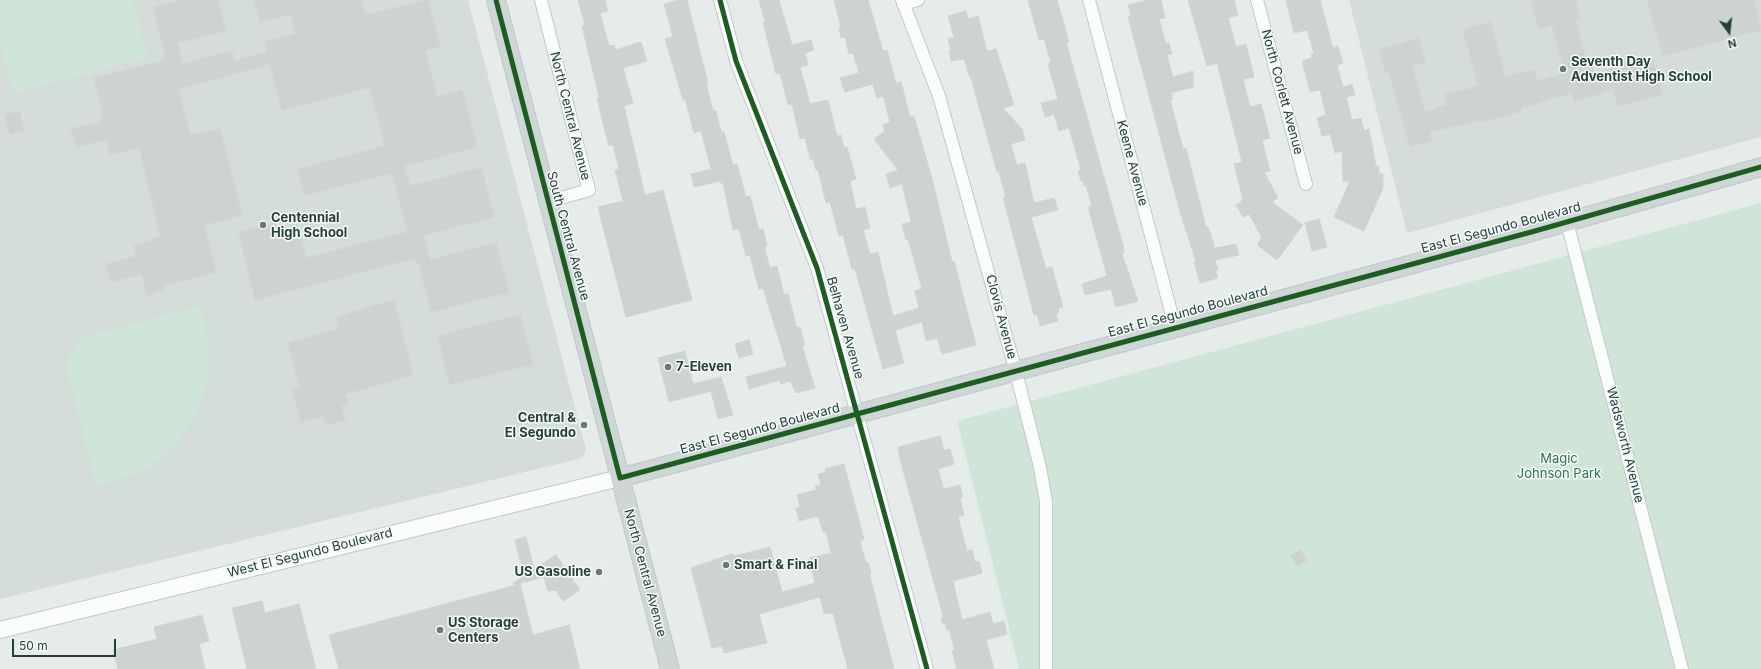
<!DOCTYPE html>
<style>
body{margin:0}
#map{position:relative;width:1761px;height:669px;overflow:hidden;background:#e6ece9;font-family:Inter,sans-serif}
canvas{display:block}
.north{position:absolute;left:1709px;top:12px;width:40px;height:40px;-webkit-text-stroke:3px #f5faf8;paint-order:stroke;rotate:165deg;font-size:11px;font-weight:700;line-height:16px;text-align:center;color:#23403b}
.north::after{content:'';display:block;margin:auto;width:14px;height:18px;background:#23403b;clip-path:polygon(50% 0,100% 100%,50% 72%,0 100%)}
.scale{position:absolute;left:12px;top:639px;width:104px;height:18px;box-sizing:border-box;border:2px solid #23403b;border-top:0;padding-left:5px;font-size:12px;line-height:14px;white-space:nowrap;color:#23403b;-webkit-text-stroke:3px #f5faf8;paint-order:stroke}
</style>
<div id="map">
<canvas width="1761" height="669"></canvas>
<div class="north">N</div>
<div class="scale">50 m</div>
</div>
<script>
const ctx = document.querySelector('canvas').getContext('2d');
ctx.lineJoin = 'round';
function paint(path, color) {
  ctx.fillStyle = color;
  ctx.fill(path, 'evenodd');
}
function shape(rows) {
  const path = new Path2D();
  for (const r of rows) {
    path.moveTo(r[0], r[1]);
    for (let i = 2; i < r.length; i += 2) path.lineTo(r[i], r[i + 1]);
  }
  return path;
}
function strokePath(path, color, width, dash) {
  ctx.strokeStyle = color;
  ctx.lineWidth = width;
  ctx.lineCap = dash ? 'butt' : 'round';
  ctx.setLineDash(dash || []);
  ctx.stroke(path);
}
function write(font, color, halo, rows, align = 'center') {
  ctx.font = font + ' Inter,sans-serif';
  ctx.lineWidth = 3;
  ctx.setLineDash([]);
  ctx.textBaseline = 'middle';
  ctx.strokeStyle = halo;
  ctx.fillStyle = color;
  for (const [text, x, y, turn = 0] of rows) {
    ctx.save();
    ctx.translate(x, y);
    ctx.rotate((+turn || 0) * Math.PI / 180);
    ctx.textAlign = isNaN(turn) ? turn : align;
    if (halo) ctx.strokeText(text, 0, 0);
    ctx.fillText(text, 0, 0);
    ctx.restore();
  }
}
paint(shape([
 [0,0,468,0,586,449,584,455,579,459,0,599],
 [1349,0,1761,0,1761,137,1407,233]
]), '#d4ddd9');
paint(shape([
 [0,0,133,0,148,58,13,93,0,42],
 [1761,203,1761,669,1019,669,957,421],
 [200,306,209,343,209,379,196,415,177,443,144,471,96,486,65,362,80,338]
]), '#cfe5d7');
const building = shape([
 [182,0,218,0,226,31,177,43,183,64,232,51,234,61,267,52,265,42,296,34,291,14,260,22,254,0,361,0,365,15,428,0,440,47,425,51,437,97,462,90,477,147,404,166,410,186,481,168,494,217,423,235,430,260,496,243,509,292,431,312,419,264,417,264,415,258,255,300,239,232,276,223,278,231,297,225,306,258,408,232,392,173,305,195,298,169,385,146,370,87,282,110,270,64,178,89,190,135,220,129,242,215,204,225,216,272,162,286,163,290,147,295,142,274,111,282,106,264,137,256,134,246,152,241,152,239,161,237,139,148,110,154,107,139,76,147,71,129,102,121,101,118,104,117,94,78,166,60,153,7,182,0],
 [578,0,605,0,608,11,600,13,609,46,614,45,615,50,641,42,647,61,623,68,633,103,624,106,645,195,663,190,692,300,626,317,598,207,623,201,615,170,619,169,613,145,609,146,604,127,597,98,599,97,582,26,585,25,578,0],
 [678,0,687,0,708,83,706,83,713,111,716,111,721,132,724,132,733,165,737,164,746,197,750,196,759,230,763,229,767,246,764,246,770,268,777,266,784,295,788,294,797,328,800,327,805,345,802,346,815,388,796,393,790,381,780,384,780,380,749,389,746,377,787,366,763,288,759,290,750,255,746,256,739,229,733,230,723,183,720,183,720,181,694,187,691,174,711,169,701,131,694,133,685,99,683,100,665,39,673,37,664,4,678,0],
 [759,0,779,0,792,45,811,40,814,50,805,53,808,65,800,67,810,104,828,100,837,136,841,135,844,148,847,147,856,179,850,181,856,209,865,207,870,228,863,230,870,254,878,252,893,316,919,308,915,291,922,289,908,239,906,240,902,224,911,222,902,184,890,188,886,174,898,170,874,139,885,131,883,125,890,122,883,96,877,98,873,84,845,92,840,78,859,73,853,53,849,54,845,37,841,38,839,28,841,27,834,0,868,0,883,51,887,50,896,83,901,82,910,117,914,116,933,182,952,262,954,261,976,345,942,354,937,338,926,341,922,322,895,330,904,363,883,369,855,269,852,269,843,235,839,236,830,202,826,203,818,170,816,170,813,159,810,159,805,138,800,139,792,104,788,105,780,73,776,74,763,22,765,22,759,0],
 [1028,0,1057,0,1069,42,1066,42,1123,245,1124,253,1122,254,1138,301,1116,307,1111,289,1085,295,1082,284,1107,276,1088,207,1092,206,1086,185,1084,186,1083,181,1081,181,1078,171,1081,170,1069,128,1059,131,1054,114,1045,117,1041,103,1058,99,1048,64,1051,63,1044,39,1039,40,1028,0],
 [1149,0,1161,0,1165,18,1159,19,1166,44,1169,43,1172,54,1167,55,1173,77,1193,71,1193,87,1171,93,1173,99,1170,99,1183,149,1186,148,1206,227,1208,227,1215,248,1236,244,1239,255,1215,260,1218,270,1215,271,1218,278,1200,283,1194,262,1196,261,1180,212,1128,17,1131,16,1128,5,1149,0],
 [1188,0,1234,0,1238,15,1228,18,1236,47,1246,44,1254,77,1244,79,1244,83,1250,107,1261,104,1270,138,1262,140,1270,171,1264,172,1278,198,1272,202,1303,225,1277,260,1257,245,1262,238,1249,214,1243,217,1236,205,1242,202,1241,200,1243,199,1234,164,1242,162,1217,63,1207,66,1188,0],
 [1286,0,1320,0,1333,48,1338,46,1343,63,1337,65,1343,87,1352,84,1355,95,1346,97,1352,120,1361,118,1364,131,1369,129,1376,166,1379,166,1379,174,1383,174,1383,188,1364,231,1334,217,1350,181,1343,181,1342,151,1335,153,1330,134,1322,136,1317,118,1326,115,1320,90,1310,92,1302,61,1312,58,1311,54,1314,53,1307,30,1294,33,1286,0],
 [1540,0,1575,0,1580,18,1575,19,1588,67,1592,66,1595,73,1652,58,1662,94,1618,106,1613,90,1574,101,1572,93,1521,108,1522,111,1481,122,1480,120,1429,132,1432,140,1410,147,1389,72,1386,73,1379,50,1419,38,1425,62,1412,66,1425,112,1448,105,1445,95,1473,88,1472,86,1478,85,1463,30,1491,22,1505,77,1534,70,1537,80,1542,80,1565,73,1552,25,1539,29,1532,2,1540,0],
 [1647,0,1754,0,1761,30,1663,56,1647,0],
 [966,11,968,19,978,16,987,51,996,49,1014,105,1003,108,1022,129,1025,140,1011,144,1017,165,1025,163,1034,203,1054,198,1058,210,1031,217,1046,269,1052,267,1063,307,1058,308,1059,313,1056,314,1058,321,1040,326,1037,314,1034,315,1003,197,1006,197,999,172,997,172,971,78,970,78,964,59,951,61,949,51,951,50,948,39,954,37,948,16,966,11],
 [19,111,24,131,10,134,5,115,19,111],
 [1319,219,1327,247,1312,251,1305,223,1319,219],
 [394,300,413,375,345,394,348,404,341,406,345,420,326,425,323,416,301,422,293,390,300,388,288,343,339,329,336,317,394,300],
 [520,315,533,364,450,385,438,336,520,315],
 [749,340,753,354,739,358,735,344,749,340],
 [685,351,693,384,721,377,733,415,718,419,711,391,669,402,658,358,685,351],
 [940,436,944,450,950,449,954,464,938,469,944,489,960,485,963,497,960,498,964,515,958,517,967,551,972,550,975,562,979,561,982,573,953,581,962,620,990,612,993,624,1004,621,1007,634,986,640,994,669,957,669,952,651,955,650,949,630,947,630,945,624,941,622,943,616,900,459,898,447,940,436],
 [844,464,864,539,860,542,866,563,868,562,871,572,870,577,894,669,848,669,833,613,824,614,820,597,759,614,767,643,724,653,722,646,712,648,691,568,732,554,735,556,770,547,782,592,815,583,809,558,831,553,826,532,823,532,818,516,799,521,796,508,800,507,797,495,816,490,815,486,821,485,818,474,826,472,825,469,844,464],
 [526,537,534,569,556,555,580,590,563,601,556,590,548,591,544,577,514,585,513,583,524,576,515,540,526,537],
 [1300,550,1307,560,1298,566,1291,556,1300,550],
 [520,584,533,635,569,625,580,669,339,669,329,635,520,584],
 [262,601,265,613,299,604,316,669,247,669,232,608,262,601],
 [202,615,209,641,199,644,205,669,118,669,113,650,157,639,154,627,202,615]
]);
paint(building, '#cdd3d1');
strokePath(building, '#cfd5d2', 1);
const minor = shape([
 [541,0,589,190,547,202],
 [720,0,736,61,817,268,927,669],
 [902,0,939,96,948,128,1016,372,1039,463,1046,501,1046,669],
 [1089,0,1175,327],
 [1257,0,1306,184],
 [903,4,918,0],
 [1567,222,1682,669]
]);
const secondary = shape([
 [0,630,620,478]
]);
const primary = shape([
 [496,0,670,669],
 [620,478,1535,231,1761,167]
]);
strokePath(minor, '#c3c9c6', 14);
strokePath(secondary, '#c2c9c7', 18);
strokePath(primary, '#c2cac8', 20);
strokePath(minor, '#fbfcfc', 12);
strokePath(secondary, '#fbfcfc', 16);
strokePath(primary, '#ced7d5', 18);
strokePath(shape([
 [496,0,620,478,1535,231,1761,167],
 [720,0,736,61,817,268,927,669]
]), '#1b5e20', 5);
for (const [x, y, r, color] of [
 [1563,69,4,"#677c78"],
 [263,225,4,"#677c78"],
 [668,367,4,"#677c78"],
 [584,425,4,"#677c78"],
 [726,565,4,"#677c78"],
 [599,572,4,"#677c78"],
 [440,630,4,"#677c78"]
]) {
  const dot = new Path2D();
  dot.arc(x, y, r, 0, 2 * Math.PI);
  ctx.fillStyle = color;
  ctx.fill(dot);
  strokePath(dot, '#f5faf8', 1.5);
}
write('bold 13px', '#23403b', '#f5faf8', [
 ["Seventh Day",1571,62],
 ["Adventist High School",1571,77],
 ["Centennial",271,218],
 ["High School",271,233],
 ["7-Eleven",676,367],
 ["Central &",576,418,"right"],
 ["El Segundo",576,433,"right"],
 ["Smart & Final",734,565],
 ["US Gasoline",591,572,"right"],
 ["US Storage",448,623],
 ["Centers",448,638]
], 'left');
write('13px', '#23403b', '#f5faf8', [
 ["North Corlett Avenue",1282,92,75],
 ["North Central Avenue",570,116,76],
 ["Keene Avenue",1132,163,75],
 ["East El Segundo Boulevard",1501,228,-15],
 ["South Central Avenue",568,236,75],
 ["East El Segundo Boulevard",1188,312,-15],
 ["Clovis Avenue",1001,317,75],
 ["Belhaven Avenue",845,328,74],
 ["East El Segundo Boulevard",760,429,-15],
 ["Wadsworth Avenue",1625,445,76],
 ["West El Segundo Boulevard",310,553,-14],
 ["North Central Avenue",645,573,75]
]);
write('13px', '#2b784f', '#f5faf8', [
 ["Magic",1559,459],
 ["Johnson Park",1559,474]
]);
</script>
